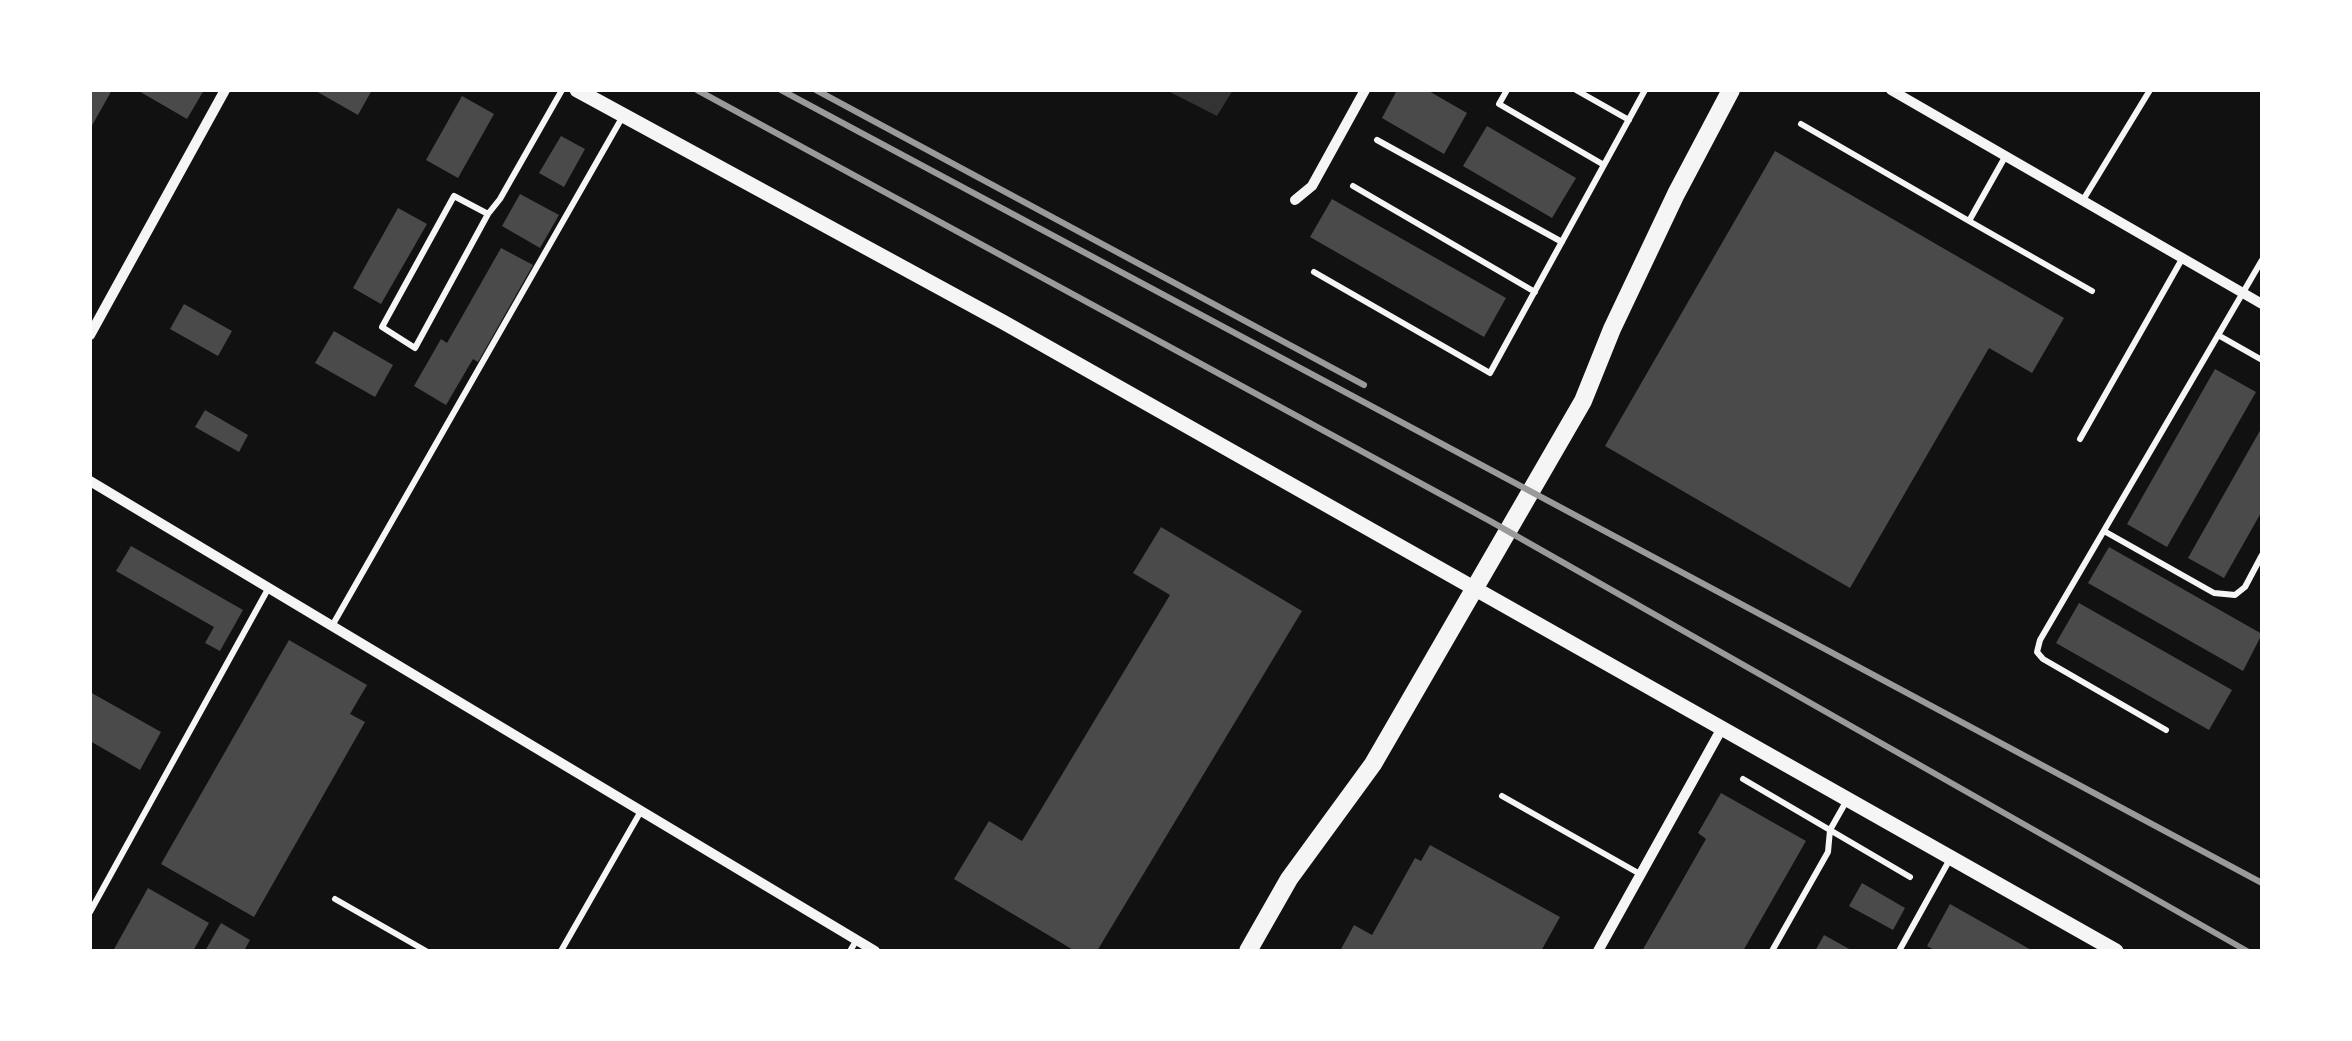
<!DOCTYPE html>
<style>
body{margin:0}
#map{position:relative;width:2352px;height:1041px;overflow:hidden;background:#111;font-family:Ubuntu,sans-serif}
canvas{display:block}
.frame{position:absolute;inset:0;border:92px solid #fff;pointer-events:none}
</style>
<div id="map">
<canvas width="2352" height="1041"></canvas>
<div class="frame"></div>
</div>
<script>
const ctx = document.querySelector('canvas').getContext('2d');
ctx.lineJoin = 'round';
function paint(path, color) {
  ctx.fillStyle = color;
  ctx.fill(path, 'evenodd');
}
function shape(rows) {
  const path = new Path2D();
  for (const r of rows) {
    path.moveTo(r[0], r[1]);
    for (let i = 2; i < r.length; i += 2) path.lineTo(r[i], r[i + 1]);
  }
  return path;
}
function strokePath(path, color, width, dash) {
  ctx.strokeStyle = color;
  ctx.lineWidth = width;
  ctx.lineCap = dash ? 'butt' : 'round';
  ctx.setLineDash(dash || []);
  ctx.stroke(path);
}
paint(shape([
 [1166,90,1233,90,1217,116]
]), '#333');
paint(shape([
 [90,90,112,90,90,129],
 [137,90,204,90,187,119],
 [314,90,372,90,358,115],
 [1397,90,1427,90,1467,113,1444,154,1382,118],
 [462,96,494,114,458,178,426,160],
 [1487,126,1576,178,1552,218,1463,166],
 [561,136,585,149,564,187,539,173],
 [1775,151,2064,318,2032,373,1989,348,1850,588,1605,446],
 [520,194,559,215,540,248,502,226],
 [1332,199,1506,298,1484,337,1310,237],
 [398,208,427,224,381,304,353,288],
 [501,248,533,265,478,362,473,359,446,405,414,386,441,339,447,343],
 [184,304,232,331,218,356,170,329],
 [334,331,393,365,375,397,315,363],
 [2215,369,2256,392,2167,547,2127,524],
 [205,410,248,435,239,452,195,427],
 [2262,427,2262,511,2224,578,2188,558],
 [1161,527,1302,611,1097,951,1075,951,954,879,989,821,1022,841,1170,595,1133,573],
 [131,546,243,610,220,651,205,643,214,627,116,571],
 [2109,547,2262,634,2243,671,2088,583],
 [2079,603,2232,690,2209,730,2056,643],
 [289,640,367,685,350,714,365,722,254,917,161,864],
 [90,692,161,732,140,770,90,741],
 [1721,793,1806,841,1743,951,1642,951,1706,839,1698,833],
 [1430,845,1560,917,1541,951,1340,951,1354,925,1372,935,1415,858,1421,861],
 [1862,883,1905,908,1893,930,1849,906],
 [148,888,209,923,193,951,113,951],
 [1950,904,2033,951,1936,951,1927,946],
 [221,923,250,940,244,951,205,951],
 [1824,935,1853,951,1815,951]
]), '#4a4a4a');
strokePath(shape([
 [1507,90,1499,104,1604,165],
 [1576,90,1629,120],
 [1801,124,1969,221],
 [1377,140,1562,242],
 [2005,157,1969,221,2092,291],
 [1353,186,1535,292],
 [2083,200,2150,90],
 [488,214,454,196,382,327,415,348,488,214,500,199,562,90],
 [1314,272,1490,373,1645,90],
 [2218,335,2262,360],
 [2080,439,2182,259],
 [2104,531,2214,593,2235,595,2245,587,2262,555],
 [332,626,623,116],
 [2166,730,2043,659,2037,652,2040,640,2262,260],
 [1743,779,1910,877],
 [1502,796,1640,874],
 [335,899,426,951],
 [90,912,268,589],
 [561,951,641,811],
 [850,951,856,941],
 [1772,951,1828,852,1830,830,1847,800],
 [1899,951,1950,859]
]), '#f5f5f5', 6);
strokePath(shape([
 [1891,90,2262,304],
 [1295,200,1312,186,1365,90],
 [90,335,225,90],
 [90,481,875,951],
 [1598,951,1722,728]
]), '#f5f5f5', 10);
strokePath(shape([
 [577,90,1003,322,2116,951]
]), '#f5f5f5', 15);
strokePath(shape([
 [1248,951,1289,879,1373,764,1583,401,1612,329,1676,194,1731,90]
]), '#f5f5f5', 18);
strokePath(shape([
 [697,90,1490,521,2247,951],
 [781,90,2262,883],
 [816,90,1364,385]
]), '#9a9a9a', 6);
</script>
